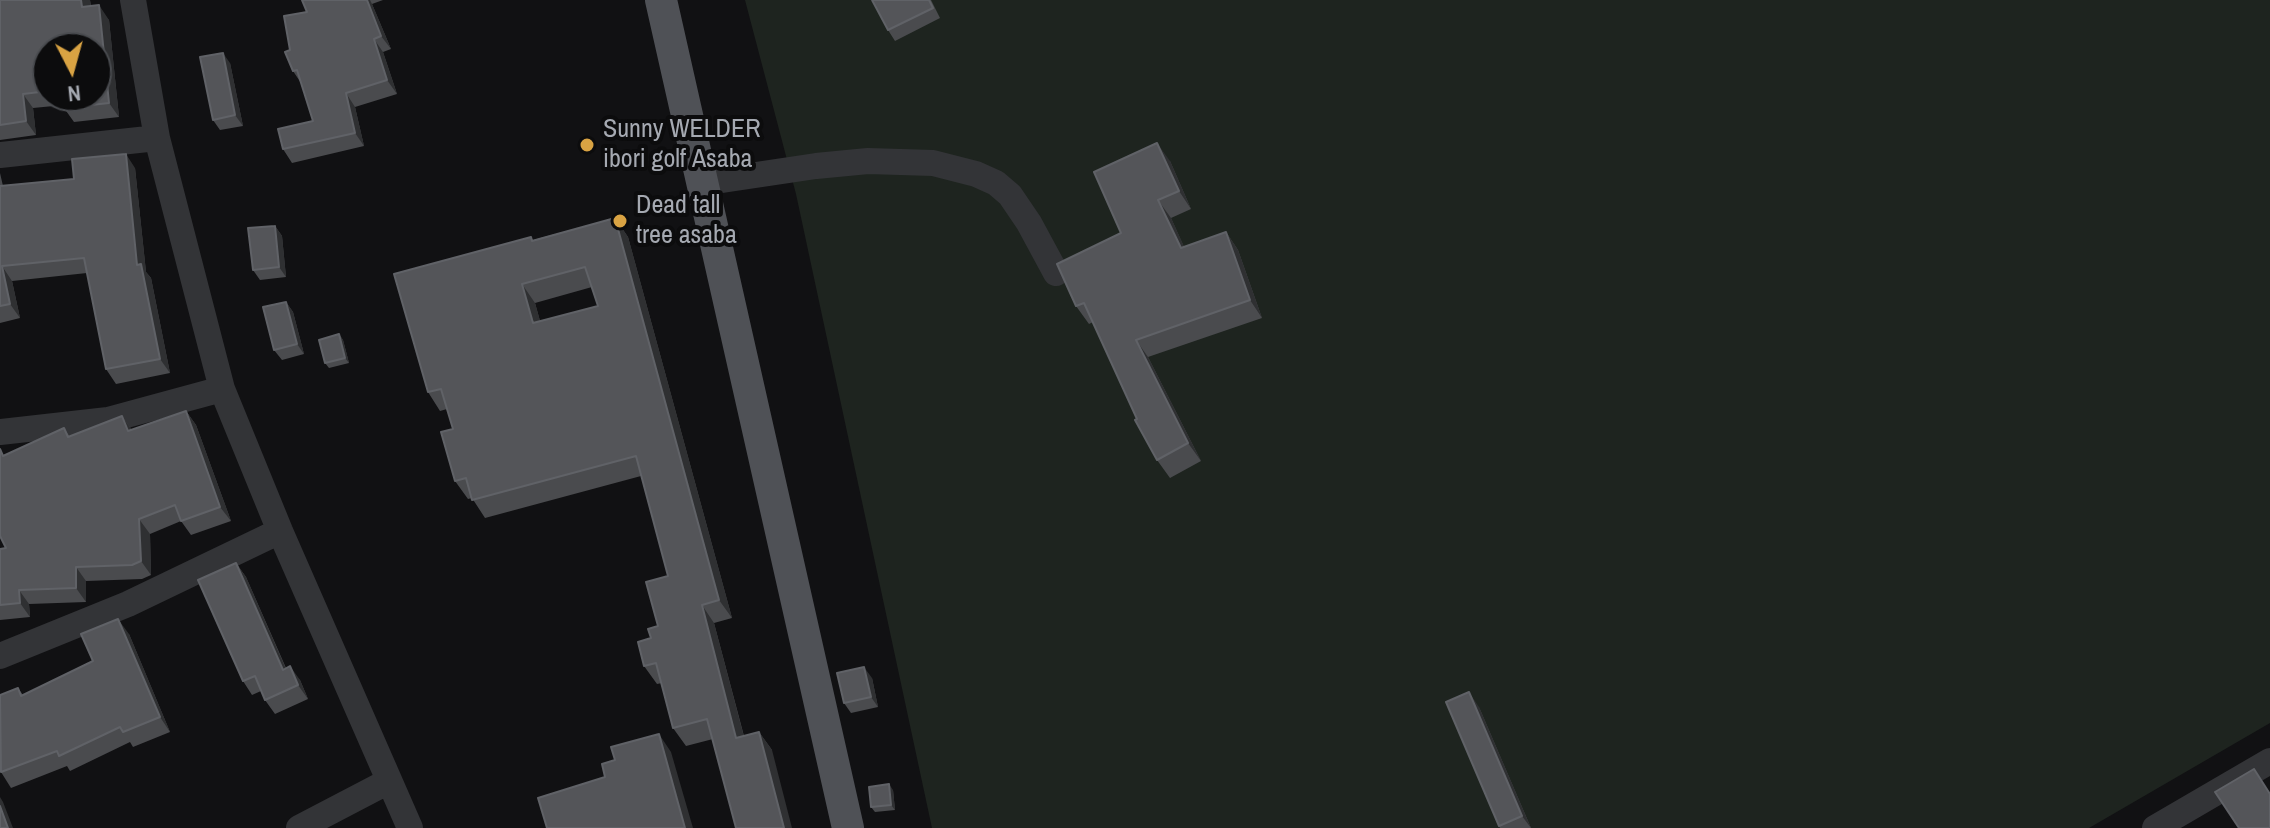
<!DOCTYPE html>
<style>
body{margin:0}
#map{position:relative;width:2270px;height:828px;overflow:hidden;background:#111113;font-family:"Archivo Narrow",sans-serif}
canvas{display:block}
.north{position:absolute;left:32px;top:32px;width:80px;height:80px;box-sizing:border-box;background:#0c0c0d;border:2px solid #494b4f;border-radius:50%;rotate:174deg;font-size:22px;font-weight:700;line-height:32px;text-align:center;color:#a5a9b1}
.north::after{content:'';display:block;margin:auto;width:28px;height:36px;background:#d9a343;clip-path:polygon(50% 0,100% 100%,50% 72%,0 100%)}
</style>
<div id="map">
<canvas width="2270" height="828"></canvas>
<div class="north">N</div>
</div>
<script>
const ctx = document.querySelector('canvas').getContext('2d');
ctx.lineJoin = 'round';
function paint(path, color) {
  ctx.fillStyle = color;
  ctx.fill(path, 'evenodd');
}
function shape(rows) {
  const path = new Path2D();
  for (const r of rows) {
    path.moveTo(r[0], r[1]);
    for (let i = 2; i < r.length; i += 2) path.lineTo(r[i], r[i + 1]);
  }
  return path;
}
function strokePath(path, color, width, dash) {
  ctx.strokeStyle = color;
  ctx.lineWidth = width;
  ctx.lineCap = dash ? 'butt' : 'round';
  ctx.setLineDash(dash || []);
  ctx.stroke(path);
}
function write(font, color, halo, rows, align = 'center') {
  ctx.font = font + ' "Archivo Narrow",sans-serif';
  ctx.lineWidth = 8;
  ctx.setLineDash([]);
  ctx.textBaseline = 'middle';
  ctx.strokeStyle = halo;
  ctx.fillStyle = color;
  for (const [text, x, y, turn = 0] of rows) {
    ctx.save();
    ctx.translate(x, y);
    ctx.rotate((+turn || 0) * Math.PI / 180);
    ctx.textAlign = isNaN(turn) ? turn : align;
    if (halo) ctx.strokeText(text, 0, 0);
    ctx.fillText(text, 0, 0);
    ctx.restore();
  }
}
paint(shape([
 [745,0,2270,0,2270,723,2089,828,932,828,796,194]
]), '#1e241f');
strokePath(shape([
 [133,0,157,138,222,389,280,531,410,828],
 [0,155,157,138],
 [702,183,816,166,868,161,933,163,976,174,996,183,1010,195,1029,223,1056,273],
 [0,432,108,420,222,389],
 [0,656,128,604,280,531],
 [299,828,389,781],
 [2155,828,2270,761]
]), '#333437', 26);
strokePath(shape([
 [661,0,848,828]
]), '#4f5156', 32);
paint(shape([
 [0,0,90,0,91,6,109,20,119,117,74,122,64,108,64,105,33,108,36,135,0,140],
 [48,48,96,96,48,96],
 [302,0,383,0,372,4,391,49,383,52,397,94,355,107,364,146,292,163,283,149,313,121,301,83,293,71,290,50,307,12],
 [872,0,931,0,940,18,895,41,888,30],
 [230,63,243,126,220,130,213,120],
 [1170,161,1191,209,1171,218,1184,247,1226,232,1238,250,1262,318,1148,357,1201,461,1170,478,1157,460,1093,322,1089,324,1076,306,1121,233],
 [135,168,146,272,151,278,170,373,116,384,106,369,87,273,12,281,20,318,0,323,0,173,3,186,74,179],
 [615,218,628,237,732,618,714,623,744,736,759,732,772,750,713,739,686,746,673,728,662,683,657,684,644,666,651,638,658,626,668,576,641,476,485,518,472,498,468,499,455,481,453,429,447,409,440,411,428,392,531,237,533,240],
 [592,287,598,306,540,321,535,303],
 [275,226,282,236,286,277,260,280,253,270],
 [286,302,293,312,304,354,282,360,274,350],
 [339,334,343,340,349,363,329,368,325,363],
 [186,411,196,425,231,521,191,535,181,521,150,534,151,575,142,579,86,581,86,602,29,604,30,617,0,620,0,549,6,548,5,455,64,428,70,437,122,416,132,430],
 [236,563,246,577,286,668,300,680,308,699,275,714,265,700,261,691,252,695,243,681],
 [129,634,170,732,133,747,130,742,70,771,67,766,11,788,1,772,18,688,23,695,93,661],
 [872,678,878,707,851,713,844,703],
 [1479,707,1531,828,1500,828,1499,826],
 [893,790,895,810,875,812,871,807]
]), '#4a4b4e');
paint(shape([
 [81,0,90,0,92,21,82,7],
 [367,0,370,0,372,4,391,49,381,36],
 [99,5,109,20,119,117,109,103],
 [374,39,383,52,397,94,387,80],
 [223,53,230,63,243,126,235,115],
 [346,93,355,107,364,146,355,133],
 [23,94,33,108,36,135,26,121],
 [1157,143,1170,161,1191,209,1179,191],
 [126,154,135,168,146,272,151,278,170,373,160,359,137,265],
 [1158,200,1171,218,1193,266,1181,248],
 [615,218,628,237,732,618,719,600],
 [275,226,282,236,286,277,279,267],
 [1226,232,1238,250,1262,318,1250,300],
 [2,266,12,281,20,318,10,304],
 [522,284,535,303,546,342,533,323],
 [286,302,293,312,304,354,297,344],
 [339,334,343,340,349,363,345,358],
 [1136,340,1148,357,1201,461,1188,443],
 [186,411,196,425,231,521,220,507],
 [122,416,132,430,128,431],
 [139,519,150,534,151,575,141,561],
 [236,563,246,577,292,683,283,670],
 [76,567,86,581,86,602,76,588],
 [19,590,29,604,30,617,20,603],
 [702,605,714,623,749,756,736,738],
 [118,619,129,634,170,732,160,717],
 [290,666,300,680,308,699,298,685],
 [864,667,872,678,878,707,871,697],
 [1469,692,1479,707,1531,828,1522,816],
 [759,732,772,750,792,828,784,828],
 [659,734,671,752,693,828,685,828],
 [889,784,893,790,895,810,891,805],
 [0,797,3,802,13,828,8,828,0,806]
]), '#2f3032');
const building = shape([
 [0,0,81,0,82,7,99,5,109,103,64,108,63,96,96,96,96,48,48,48,48,91,23,94,26,121,0,125,0,0],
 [302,0,367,0,381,36,374,39,387,80,346,93,355,133,283,149,278,129,313,121,297,70,293,71,285,52,290,50,284,16,307,12,302,0],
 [872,0,929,0,933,8,888,30,872,0],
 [223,53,235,115,213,120,200,57,223,53],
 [1157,143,1179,191,1158,200,1181,248,1226,232,1250,300,1136,340,1188,443,1157,460,1135,420,1137,419,1084,303,1076,306,1057,264,1121,233,1094,172,1157,143],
 [126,154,137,265,141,264,160,359,106,369,84,258,2,266,10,304,0,306,0,186,74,179,72,159,126,154],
 [615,218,719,600,702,605,736,738,759,732,784,828,736,828,707,719,673,728,656,663,644,666,638,642,651,638,648,629,658,626,646,582,668,576,636,456,472,500,466,478,455,481,441,432,453,429,441,389,428,392,394,274,531,237,532,241,615,218],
 [585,267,598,306,533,323,522,284,585,267],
 [275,226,279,267,253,270,248,228,275,226],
 [286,302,297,344,274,350,263,307,286,302],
 [339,334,345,358,325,363,319,340,339,334],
 [186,411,220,507,181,521,175,505,139,519,141,561,132,565,76,567,76,588,19,590,20,603,0,605,0,549,6,548,0,536,0,449,3,456,64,428,68,437,122,416,128,431,186,411],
 [236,563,283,670,290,666,298,685,265,700,255,676,243,681,198,580,236,563],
 [118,619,160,717,123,732,120,727,59,756,57,751,1,772,0,695,18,688,21,696,93,661,81,634,118,619],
 [864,667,871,697,844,703,837,673,864,667],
 [1469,692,1522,816,1499,826,1446,702,1469,692],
 [659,734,685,828,547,828,538,798,605,777,602,764,615,760,611,747,659,734],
 [2254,769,2270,794,2270,828,2239,828,2215,792,2254,769],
 [889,784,891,805,871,807,869,787,889,784],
 [0,806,8,828,0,828,0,806]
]);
paint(building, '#545559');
strokePath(building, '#606267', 2);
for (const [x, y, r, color] of [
 [587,145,8,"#d9a343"],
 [620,221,8,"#d9a343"]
]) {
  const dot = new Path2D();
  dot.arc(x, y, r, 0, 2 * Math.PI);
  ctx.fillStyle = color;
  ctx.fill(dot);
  strokePath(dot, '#0c0c0d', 3);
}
write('26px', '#a5a9b1', '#0c0c0d', [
 ["Sunny WELDER",603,130],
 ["ibori golf Asaba",603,160],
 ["Dead tall",636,206],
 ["tree asaba",636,236]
], 'left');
</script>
